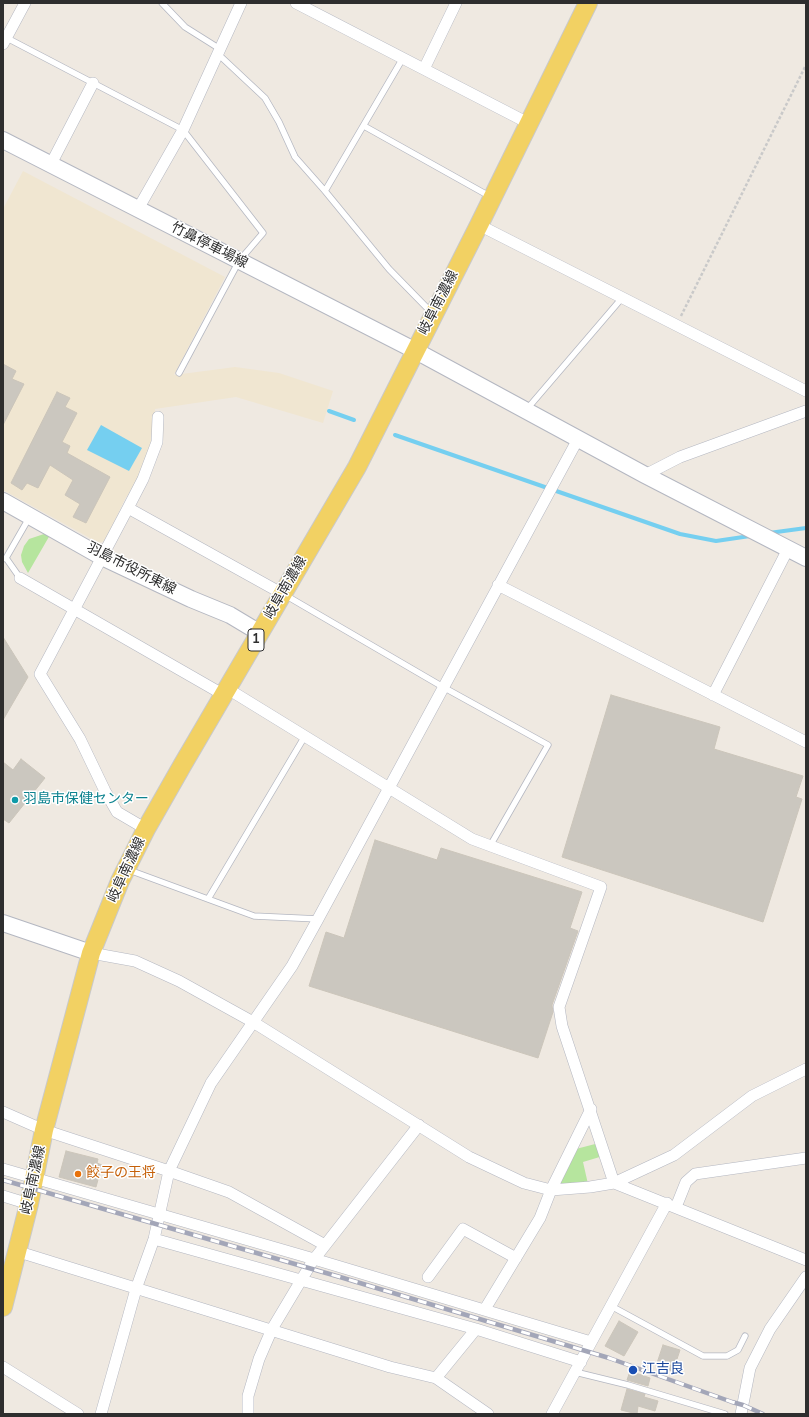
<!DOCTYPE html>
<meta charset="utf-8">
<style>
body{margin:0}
#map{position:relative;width:809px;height:1417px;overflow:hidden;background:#efe9e1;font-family:"Nunito Sans",sans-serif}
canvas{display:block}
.frame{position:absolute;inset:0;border:4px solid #2e2e2e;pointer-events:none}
</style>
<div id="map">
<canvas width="809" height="1417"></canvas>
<div class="frame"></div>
</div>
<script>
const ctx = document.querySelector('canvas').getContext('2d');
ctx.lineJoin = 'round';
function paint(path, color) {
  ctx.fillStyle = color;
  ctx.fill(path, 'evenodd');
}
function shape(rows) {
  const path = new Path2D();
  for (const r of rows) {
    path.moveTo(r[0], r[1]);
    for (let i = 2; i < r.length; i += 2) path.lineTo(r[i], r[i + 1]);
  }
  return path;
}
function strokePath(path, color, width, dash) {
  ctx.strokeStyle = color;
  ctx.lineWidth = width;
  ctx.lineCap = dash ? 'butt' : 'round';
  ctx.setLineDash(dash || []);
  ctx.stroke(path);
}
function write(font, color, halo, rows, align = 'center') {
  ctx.font = font + ' "Nunito Sans","Noto Sans JP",sans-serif';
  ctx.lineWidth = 3;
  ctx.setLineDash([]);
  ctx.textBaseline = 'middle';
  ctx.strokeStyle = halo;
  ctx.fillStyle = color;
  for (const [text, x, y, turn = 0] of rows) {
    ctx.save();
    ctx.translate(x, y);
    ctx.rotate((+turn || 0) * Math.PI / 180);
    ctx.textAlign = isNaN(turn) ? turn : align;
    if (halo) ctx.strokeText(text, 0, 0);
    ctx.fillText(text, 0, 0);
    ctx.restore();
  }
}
paint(shape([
 [23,171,225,277,174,375,235,367,279,373,333,391,323,423,236,397,155,409,153,442,138,479,125,499,105,541,99,543,3,490,3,209]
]), '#f0e6d1');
paint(shape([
 [44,534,50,535,28,573,22,562,21,555,24,546,29,539],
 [599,1143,603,1156,583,1162,588,1184,554,1187,572,1150]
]), '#b6e59e');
paint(shape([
 [101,425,142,448,129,471,87,450]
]), '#75cff0');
strokePath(shape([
 [329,411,354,420],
 [395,435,680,534,716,541,750,536],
 [769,533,806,528]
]), '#75cff0', 4);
const building = shape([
 [3,364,16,371,12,379,24,384,3,425,3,364],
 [57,392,70,398,65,407,77,413,62,442,70,446,67,453,110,477,86,523,73,517,80,504,65,495,73,480,50,465,38,488,27,483,22,490,11,483,57,392],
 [3,637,28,677,3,720,3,637],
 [611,695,720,727,714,749,803,776,796,797,802,799,763,922,562,857,611,695],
 [21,759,45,778,9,823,3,819,3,762,13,770,21,759],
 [375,840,437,860,441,848,582,892,570,928,578,931,552,1005,553,1012,538,1058,309,986,326,932,344,938,375,840],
 [66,1151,98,1159,97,1163,102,1165,96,1187,59,1177,66,1151],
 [619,1321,638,1332,624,1356,605,1346,619,1321],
 [663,1345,680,1350,673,1371,656,1366,663,1345],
 [630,1371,650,1378,648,1386,627,1380,630,1371],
 [627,1389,645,1394,644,1397,658,1401,655,1411,638,1406,637,1414,621,1410,627,1389]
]);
paint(building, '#cbc7bf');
strokePath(building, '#cbc5ba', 1);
const lane = shape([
 [162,3,185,27,220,49],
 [5,37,183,130,263,233,239,261,179,373],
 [218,54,265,98,279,122,295,157,325,191,389,269,431,312],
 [364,126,491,197],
 [325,191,403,58],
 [527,409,622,298],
 [6,558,20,578],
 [3,559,6,558,29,518],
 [285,595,443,687,548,745,490,846],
 [129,870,254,916,318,919],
 [208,899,305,736],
 [611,1306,703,1356,727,1356,738,1350,745,1336],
 [575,1372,628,1385,725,1414]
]);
const street = shape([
 [296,3,530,124],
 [3,44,25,3],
 [424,69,456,3],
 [51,164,93,83],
 [138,209,183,130,241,3],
 [479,225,806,391],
 [645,475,680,457,806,411],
 [128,508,143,479,157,442,158,417],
 [20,578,224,695],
 [498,585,806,742],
 [228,689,472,839,601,887,559,1007,562,1026,614,1183],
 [713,695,788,549],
 [146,829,117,812,105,791,80,739,40,674,128,508,283,594],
 [91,953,135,961,179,981,253,1022,469,1157,524,1183,551,1190,590,1187,614,1183,674,1155,752,1096,806,1069],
 [3,1112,44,1130,169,1171,211,1083,292,966,318,919,578,439],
 [3,1169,314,1259,591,1342],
 [614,1183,806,1260],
 [3,1196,29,1204],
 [676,1207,686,1182,695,1174,806,1158],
 [154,1239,476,1329,581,1362],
 [16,1251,390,1367,436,1378,488,1414],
 [428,1277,463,1229,516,1258],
 [485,1309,540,1218,551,1190,591,1109],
 [3,1367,78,1414],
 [436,1378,476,1329],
 [101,1414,136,1289,154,1239,169,1171,229,1192,325,1245],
 [248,1414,248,1396,259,1359,272,1329,312,1262,419,1125],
 [552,1414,667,1203],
 [741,1414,750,1368,770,1329,806,1277]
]);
const secondary = shape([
 [3,140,416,351,645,475,806,558],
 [3,501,102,557,191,599,230,615,260,633],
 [3,923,91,953]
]);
const primary = shape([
 [3,1307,29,1204,44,1130,91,953,120,881,146,829,183,764,357,467,479,225,588,3]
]);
strokePath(lane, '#b4b7c1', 7);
strokePath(street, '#b4b7c1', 12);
strokePath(secondary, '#b4b7c1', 18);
strokePath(primary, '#c9c9c9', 20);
strokePath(shape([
 [681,316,806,65]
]), '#c9c9c9', 2.5, [3, 2]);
strokePath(lane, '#fff', 5.5);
strokePath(street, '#fff', 11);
strokePath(secondary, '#fff', 16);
strokePath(primary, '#f2d163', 18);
const rail = shape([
 [3,1180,340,1277,609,1358,732,1402,743,1405,763,1414]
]);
strokePath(rail, '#a3a6b8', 4.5);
strokePath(rail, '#fff', 3, [9]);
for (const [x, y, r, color] of [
 [15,800,4,"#0f9aa8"],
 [78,1174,4,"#e8710a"],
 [633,1370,5,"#1a4fb4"]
]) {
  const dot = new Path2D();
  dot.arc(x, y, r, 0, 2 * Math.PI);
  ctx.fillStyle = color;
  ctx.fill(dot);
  strokePath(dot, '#fff', 1.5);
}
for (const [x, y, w] of [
 [256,640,16]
]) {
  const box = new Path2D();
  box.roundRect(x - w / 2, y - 11, w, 22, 3);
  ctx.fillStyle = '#fff';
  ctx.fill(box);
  strokePath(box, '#2e2e2e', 1);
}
write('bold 13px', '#2e2e2e', null, [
 ["1",256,640]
]);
write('14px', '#2e2e2e', '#fff', [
 ["竹鼻停車場線",209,246,27],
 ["岐阜南濃線",439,303,-63],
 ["羽島市役所東線",131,569,27],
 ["岐阜南濃線",286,588,-60],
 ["岐阜南濃線",127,870,-65],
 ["岐阜南濃線",34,1180,-78]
]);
write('14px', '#0d838f', '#fff', [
 ["羽島市保健センター",23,800]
], 'left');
write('14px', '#c56008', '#fff', [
 ["餃子の王将",86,1174]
], 'left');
write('14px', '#164399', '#fff', [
 ["江吉良",642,1370]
], 'left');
</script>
